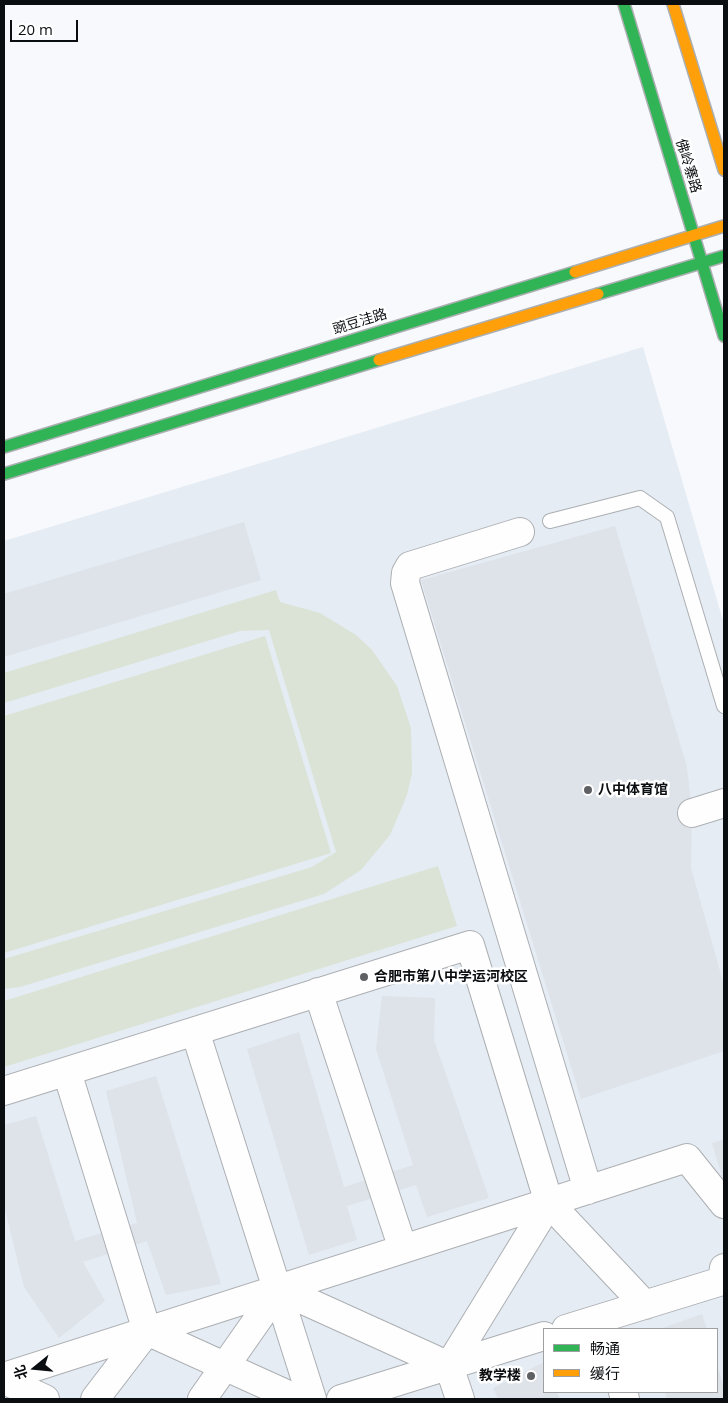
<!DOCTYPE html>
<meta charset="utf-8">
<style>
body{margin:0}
#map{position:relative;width:728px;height:1403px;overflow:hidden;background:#f7f9fc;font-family:"Open Sans","Noto Sans SC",sans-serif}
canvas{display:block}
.frame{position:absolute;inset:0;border:5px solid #0b0e11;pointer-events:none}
.legend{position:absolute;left:543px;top:1328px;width:175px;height:65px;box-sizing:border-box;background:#fff;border:1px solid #9d9fa0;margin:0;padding:6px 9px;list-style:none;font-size:15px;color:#0b0e11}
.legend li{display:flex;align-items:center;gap:10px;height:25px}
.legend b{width:25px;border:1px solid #9d9fa0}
.north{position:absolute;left:10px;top:1343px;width:50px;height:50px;-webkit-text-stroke:4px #fff;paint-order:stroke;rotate:253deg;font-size:14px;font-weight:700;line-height:20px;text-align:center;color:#0b0e11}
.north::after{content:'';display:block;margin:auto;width:18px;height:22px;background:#0b0e11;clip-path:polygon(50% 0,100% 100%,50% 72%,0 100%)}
.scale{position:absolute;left:10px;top:20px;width:68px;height:22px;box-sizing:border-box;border:2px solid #0b0e11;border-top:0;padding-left:6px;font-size:15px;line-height:18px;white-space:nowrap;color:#0b0e11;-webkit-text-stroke:4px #fff;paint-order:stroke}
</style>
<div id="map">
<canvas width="728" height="1403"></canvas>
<div class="frame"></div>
<ul class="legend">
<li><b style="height:6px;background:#30b455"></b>畅通</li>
<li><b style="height:6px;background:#ff9f0a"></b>缓行</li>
</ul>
<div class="north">北</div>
<div class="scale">20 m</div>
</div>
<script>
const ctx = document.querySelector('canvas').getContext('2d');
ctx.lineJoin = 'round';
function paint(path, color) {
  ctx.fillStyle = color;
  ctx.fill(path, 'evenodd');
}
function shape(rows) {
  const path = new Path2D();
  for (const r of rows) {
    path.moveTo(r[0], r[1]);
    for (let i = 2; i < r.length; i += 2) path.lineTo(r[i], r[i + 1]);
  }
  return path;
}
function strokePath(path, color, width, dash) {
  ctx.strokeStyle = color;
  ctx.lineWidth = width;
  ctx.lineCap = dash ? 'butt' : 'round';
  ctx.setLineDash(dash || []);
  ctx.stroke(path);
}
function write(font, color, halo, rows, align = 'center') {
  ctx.font = font + ' "Open Sans","Noto Sans SC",sans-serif';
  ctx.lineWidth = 5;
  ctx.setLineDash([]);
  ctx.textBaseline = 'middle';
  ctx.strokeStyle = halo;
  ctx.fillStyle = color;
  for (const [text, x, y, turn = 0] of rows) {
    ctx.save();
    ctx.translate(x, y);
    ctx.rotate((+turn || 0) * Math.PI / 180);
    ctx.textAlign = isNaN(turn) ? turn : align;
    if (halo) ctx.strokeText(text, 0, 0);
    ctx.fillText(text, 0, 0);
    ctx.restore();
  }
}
paint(shape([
 [643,347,724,624,724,1399,4,1399,4,541],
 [544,1329,717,1329,717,1392,544,1392]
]), '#e5ecf4');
paint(shape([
 [276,590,280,602,320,613,356,635,372,650,397,686,411,728,412,773,407,795,390,835,361,870,324,894,20,987,4,989,4,959,312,867,336,852,269,630,240,631,4,703,4,673],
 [265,636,331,853,4,953,4,716],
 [438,866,457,926,4,1067,4,1001]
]), '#dbe3d6');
paint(shape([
 [244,522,261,580,4,657,4,594],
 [615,526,687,767,692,813,691,868,724,985,724,1051,581,1099,421,580],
 [382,996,435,998,434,1040,489,1198,427,1217,416,1185,347,1206,357,1240,309,1255,247,1049,299,1032,344,1187,413,1165,376,1049],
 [156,1076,221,1284,166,1295,147,1241,83,1262,105,1301,59,1338,24,1287,4,1205,4,1125,36,1116,75,1241,137,1223,106,1091],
 [724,1139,724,1183,712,1143],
 [702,1314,707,1329,660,1329],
 [544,1362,544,1392,557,1392,560,1399,498,1399,493,1388],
 [717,1365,724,1388,724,1399,667,1399,665,1392,717,1392]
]), '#dee3e9');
const lane = shape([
 [550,521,640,498,667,517,724,706]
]);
const street = shape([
 [520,532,410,566,406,573,405,583,588,1190],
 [692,813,724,803],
 [318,992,403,1249],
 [195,1031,312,1399],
 [67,1072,147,1331],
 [4,1091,470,945,549,1203,645,1305],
 [566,1329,722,1281,724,1268],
 [449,1366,460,1399],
 [4,1377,687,1158,724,1204],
 [4,1380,45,1399],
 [623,1392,625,1399],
 [95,1399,147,1331,297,1399],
 [202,1399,279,1289,449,1366,549,1203],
 [341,1399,544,1336]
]);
const fast = shape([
 [624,4,724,336],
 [598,294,724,256],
 [4,447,575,272],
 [4,474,379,360]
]);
const slow = shape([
 [673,4,724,170],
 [575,272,724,226],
 [379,360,598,294]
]);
strokePath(lane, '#acafb2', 16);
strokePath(street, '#acafb2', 30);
strokePath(fast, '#acafb2', 14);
strokePath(slow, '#acafb2', 14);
strokePath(lane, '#fefeff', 14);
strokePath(street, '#fefeff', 28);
strokePath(fast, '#30b455', 11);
strokePath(slow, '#ff9f0a', 11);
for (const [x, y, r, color] of [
 [588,790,5,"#5e6063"],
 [364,977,5,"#5e6063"],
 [531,1376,5,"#5e6063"]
]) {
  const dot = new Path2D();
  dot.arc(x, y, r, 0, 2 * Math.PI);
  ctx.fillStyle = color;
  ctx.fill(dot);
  strokePath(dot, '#fff', 2);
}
write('14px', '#0b0e11', '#fff', [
 ["佛岭寨路",688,166,73],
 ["豌豆洼路",360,322,-17]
]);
write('bold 14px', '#0b0e11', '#fff', [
 ["八中体育馆",598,790],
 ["合肥市第八中学运河校区",374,977],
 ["教学楼",521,1376,"right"]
], 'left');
</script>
